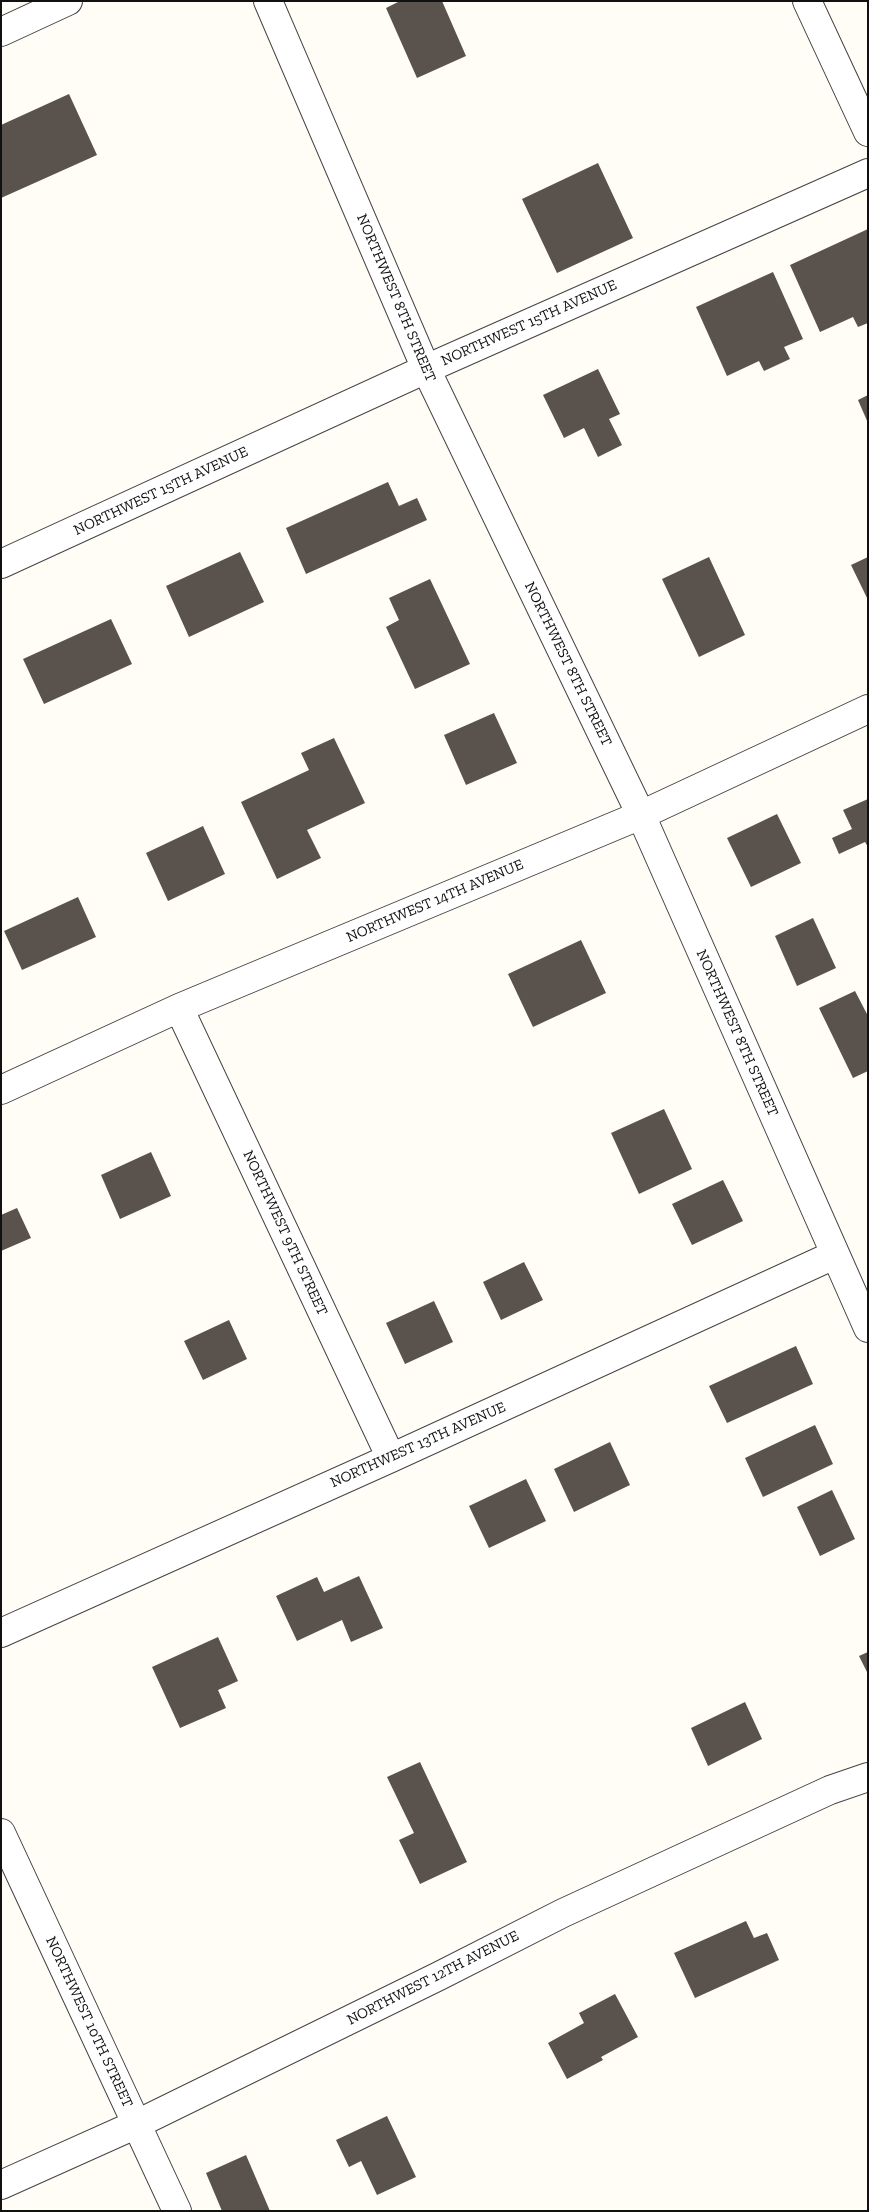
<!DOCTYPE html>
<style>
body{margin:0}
#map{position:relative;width:869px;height:2212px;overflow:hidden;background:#fffdf5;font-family:"Zilla Slab",serif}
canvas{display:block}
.frame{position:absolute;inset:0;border:2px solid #111;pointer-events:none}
</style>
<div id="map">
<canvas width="869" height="2212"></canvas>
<div class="frame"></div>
</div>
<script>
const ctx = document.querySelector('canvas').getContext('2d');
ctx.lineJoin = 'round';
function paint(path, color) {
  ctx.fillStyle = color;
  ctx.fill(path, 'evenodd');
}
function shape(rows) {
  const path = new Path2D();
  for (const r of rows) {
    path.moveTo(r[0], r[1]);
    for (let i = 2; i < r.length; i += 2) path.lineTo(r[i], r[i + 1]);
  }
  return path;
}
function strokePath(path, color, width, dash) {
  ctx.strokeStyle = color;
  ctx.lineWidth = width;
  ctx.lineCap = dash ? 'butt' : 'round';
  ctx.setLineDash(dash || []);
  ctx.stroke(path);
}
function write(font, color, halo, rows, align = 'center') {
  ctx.font = font + ' "Zilla Slab",serif';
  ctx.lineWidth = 5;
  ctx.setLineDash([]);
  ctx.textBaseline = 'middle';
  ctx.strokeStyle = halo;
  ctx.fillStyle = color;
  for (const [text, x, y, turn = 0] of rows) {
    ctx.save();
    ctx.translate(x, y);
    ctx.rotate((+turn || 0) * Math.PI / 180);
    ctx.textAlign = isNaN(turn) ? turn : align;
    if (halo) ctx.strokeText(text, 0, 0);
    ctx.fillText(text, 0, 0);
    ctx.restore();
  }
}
paint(shape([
 [400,1,442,1,466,56,417,78,386,8],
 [69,94,97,155,1,198,1,125],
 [598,163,633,238,557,273,522,199],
 [868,229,868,323,858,327,853,317,820,332,790,265],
 [773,272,803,339,784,347,790,359,764,371,759,361,727,376,696,307],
 [598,369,620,414,609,419,622,445,598,457,584,428,564,438,543,395],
 [868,395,868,423,858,400],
 [388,482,399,506,417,498,427,520,306,574,286,528],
 [240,552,264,602,189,637,166,586],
 [709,557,745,635,699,657,662,579],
 [868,557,868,600,851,565],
 [430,579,470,664,415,689,386,627,399,620,389,598],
 [111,619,132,664,44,704,23,659],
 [494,713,517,763,466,785,444,735],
 [334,738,365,803,307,830,321,858,277,879,241,802,309,770,301,753],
 [868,799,868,847,865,842,839,854,832,838,852,829,843,810],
 [777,814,801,863,751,887,727,838],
 [203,826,225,874,168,901,146,853],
 [78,897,96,937,22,970,4,931],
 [813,918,836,968,797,986,775,936],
 [581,940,606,993,533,1027,508,974],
 [855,991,868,1016,868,1071,853,1078,819,1008],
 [664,1109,692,1169,639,1194,611,1133],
 [151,1152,171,1196,120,1219,101,1175],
 [723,1180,743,1221,692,1245,672,1204],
 [17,1208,31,1238,1,1251,1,1215],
 [524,1262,543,1300,501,1320,483,1282],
 [434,1301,453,1342,405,1364,386,1323],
 [229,1320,247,1359,203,1380,184,1341],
 [796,1346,813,1384,727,1423,709,1386],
 [815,1425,833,1464,763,1497,745,1458],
 [610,1442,630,1485,574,1512,554,1469],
 [526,1479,546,1521,489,1548,469,1506],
 [832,1490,855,1539,820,1556,797,1507],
 [359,1576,383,1628,351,1642,342,1620,297,1641,276,1596,317,1577,324,1592],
 [218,1637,238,1681,218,1690,226,1708,180,1728,152,1667],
 [868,1652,868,1674,859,1656],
 [745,1702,762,1739,708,1766,691,1728],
 [420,1762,467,1862,420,1884,399,1840,414,1833,387,1777],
 [746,1921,754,1938,767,1933,779,1960,695,1998,674,1953],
 [615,1994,638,2037,601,2057,603,2060,567,2079,548,2043,584,2023,579,2013],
 [387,2116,416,2177,377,2195,361,2161,349,2167,336,2140],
 [246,2155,270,2211,222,2211,206,2173]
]), '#5a524d');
const minor = shape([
 [268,1,426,369,641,815,868,1328],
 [807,1,868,132],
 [1,32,68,1],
 [1,564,426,369,868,173],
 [179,1008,391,1458],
 [1,1090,179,1008,641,815,868,709],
 [1,1633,391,1458,834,1255],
 [1,1833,177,2211],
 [1,2185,137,2124,439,1976,563,1913,830,1790,868,1777]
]);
strokePath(minor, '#444', 30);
strokePath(minor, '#fff', 28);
write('15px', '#111', '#fff', [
 ["NORTHWEST 8TH STREET",396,298,67],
 ["NORTHWEST 15TH AVENUE",529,323,-24],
 ["NORTHWEST 15TH AVENUE",161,491,-25],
 ["NORTHWEST 8TH STREET",568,664,64],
 ["NORTHWEST 14TH AVENUE",435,901,-23],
 ["NORTHWEST 8TH STREET",737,1033,66],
 ["NORTHWEST 9TH STREET",285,1233,65],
 ["NORTHWEST 13TH AVENUE",418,1445,-24],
 ["NORTHWEST 12TH AVENUE",433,1978,-27],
 ["NORTHWEST 10TH STREET",89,2022,65]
]);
</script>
